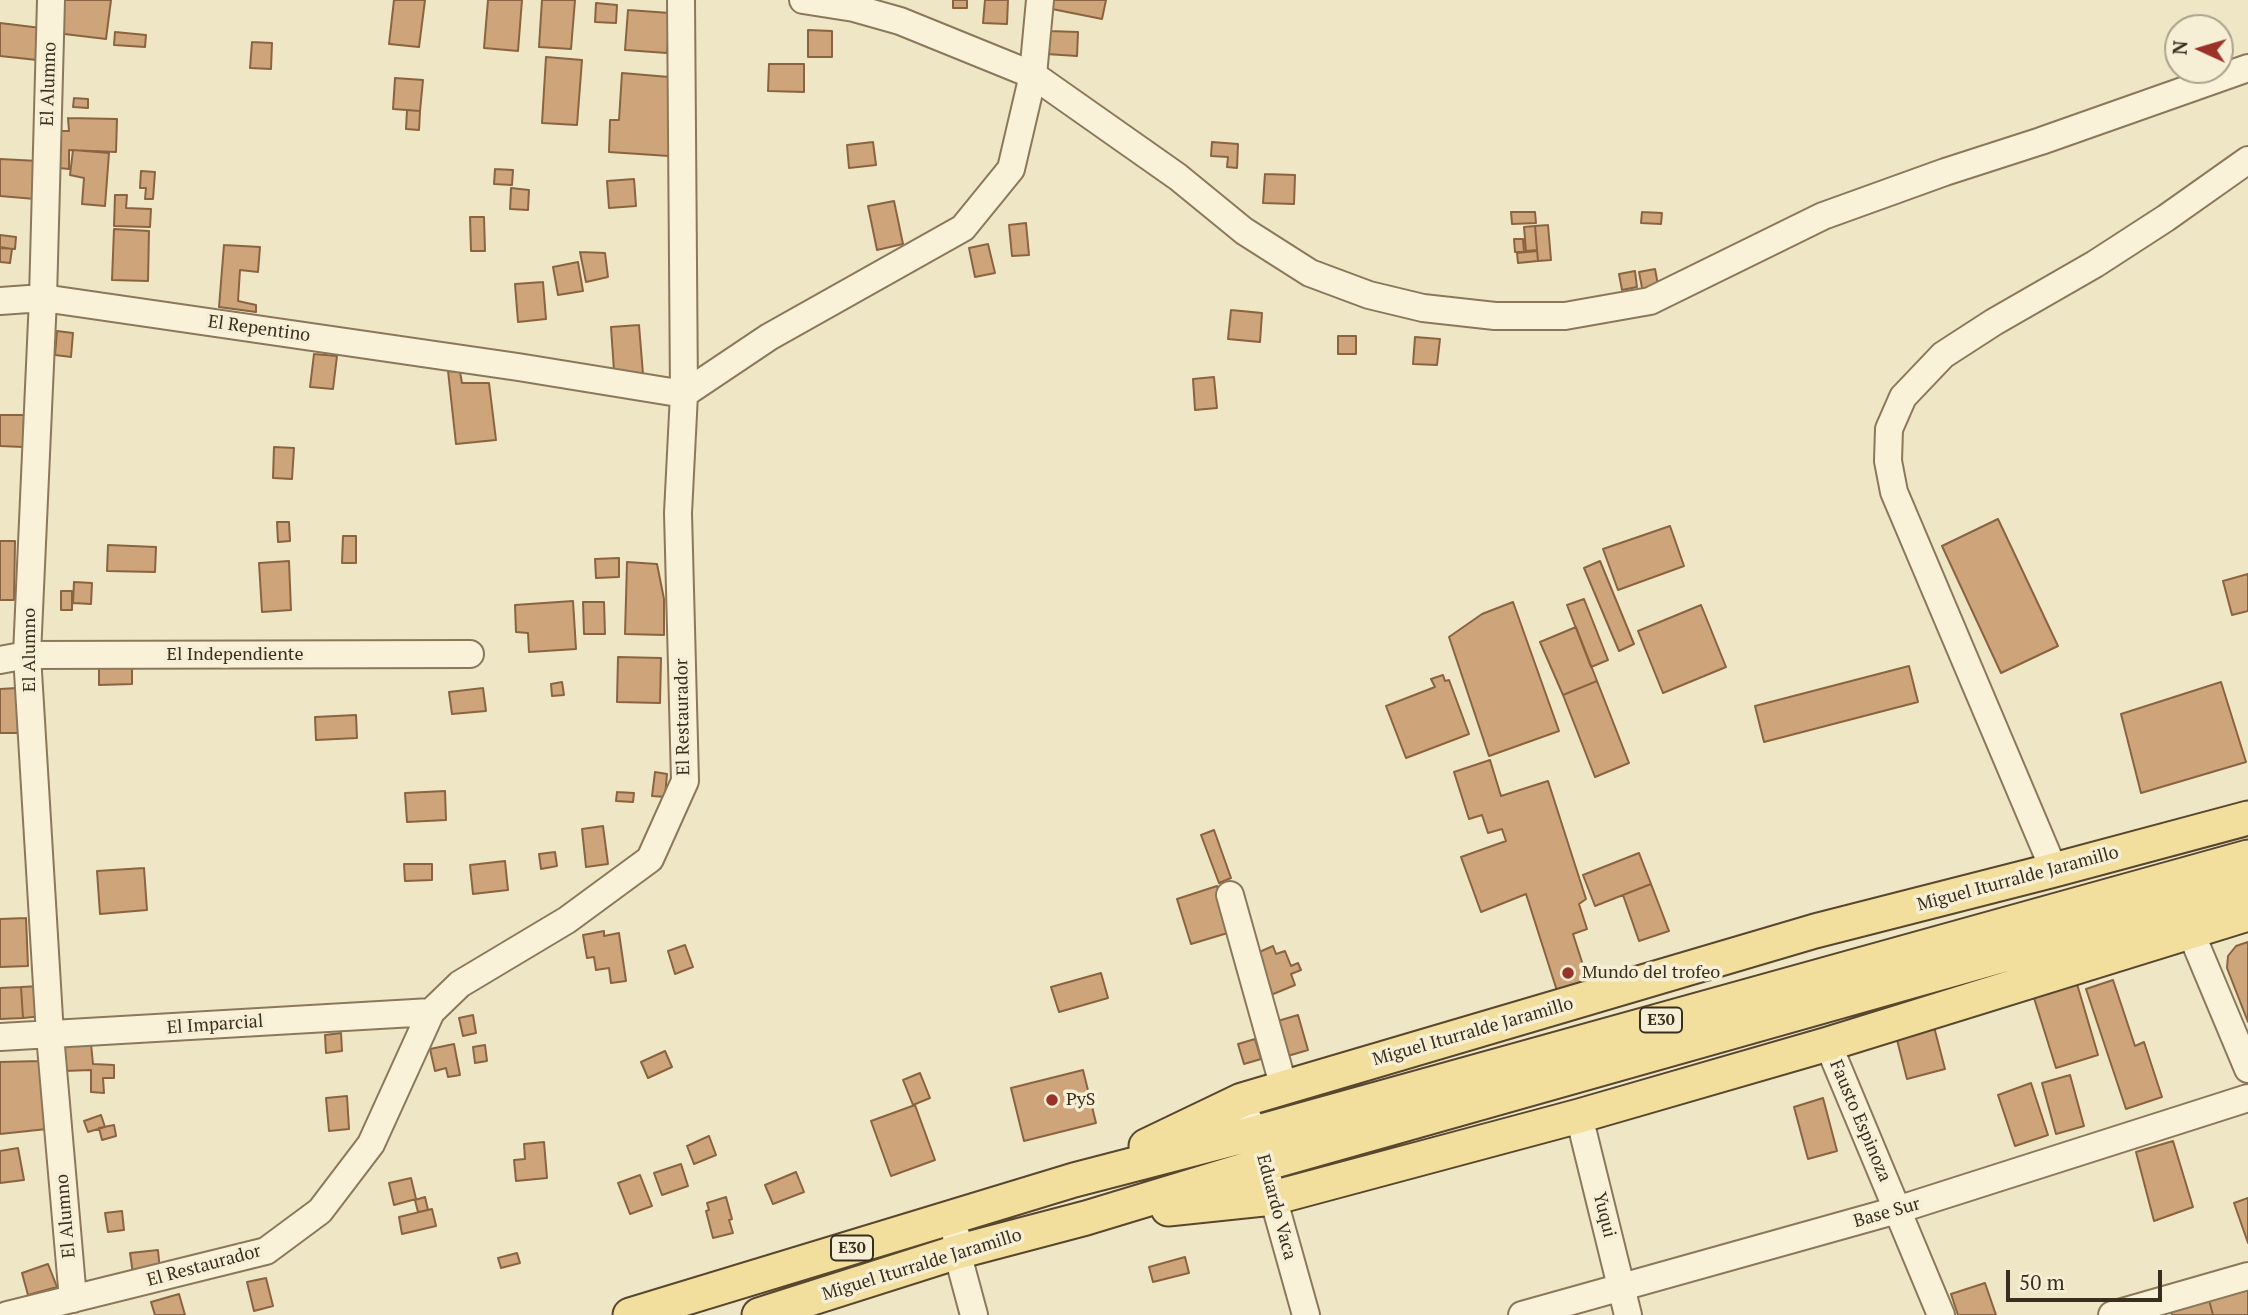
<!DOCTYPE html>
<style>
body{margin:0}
#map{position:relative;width:2248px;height:1315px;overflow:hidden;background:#efe6c5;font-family:"PT Serif",serif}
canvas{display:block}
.north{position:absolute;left:2164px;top:14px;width:70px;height:70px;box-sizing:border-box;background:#f6efd5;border:2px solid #aba28c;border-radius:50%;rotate:274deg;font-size:19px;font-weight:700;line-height:28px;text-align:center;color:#3a2f1f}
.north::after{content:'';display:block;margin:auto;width:24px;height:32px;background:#9b3229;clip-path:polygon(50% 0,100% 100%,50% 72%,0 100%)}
.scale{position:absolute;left:2006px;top:1270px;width:156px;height:32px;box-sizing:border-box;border:4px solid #3a2f1f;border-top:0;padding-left:9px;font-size:21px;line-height:24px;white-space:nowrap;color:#3a2f1f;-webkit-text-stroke:5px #f6efd5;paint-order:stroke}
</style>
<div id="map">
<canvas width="2248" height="1315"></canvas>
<div class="north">N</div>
<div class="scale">50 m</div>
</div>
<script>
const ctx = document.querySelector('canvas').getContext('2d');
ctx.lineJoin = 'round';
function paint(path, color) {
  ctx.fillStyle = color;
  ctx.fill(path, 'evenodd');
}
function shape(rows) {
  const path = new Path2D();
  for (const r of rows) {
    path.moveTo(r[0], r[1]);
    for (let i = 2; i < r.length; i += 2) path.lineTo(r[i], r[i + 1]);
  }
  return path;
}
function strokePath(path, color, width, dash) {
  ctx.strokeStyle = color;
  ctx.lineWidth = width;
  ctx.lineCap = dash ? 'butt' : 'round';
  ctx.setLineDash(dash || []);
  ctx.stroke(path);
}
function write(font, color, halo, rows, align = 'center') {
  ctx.font = font + ' "PT Serif",serif';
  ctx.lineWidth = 7;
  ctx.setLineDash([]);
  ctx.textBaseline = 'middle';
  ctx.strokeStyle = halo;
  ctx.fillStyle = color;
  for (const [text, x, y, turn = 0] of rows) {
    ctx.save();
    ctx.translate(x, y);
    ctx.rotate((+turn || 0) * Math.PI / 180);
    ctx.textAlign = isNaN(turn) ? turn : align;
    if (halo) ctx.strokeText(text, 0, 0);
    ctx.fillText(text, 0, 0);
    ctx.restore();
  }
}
const building = shape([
 [60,0,111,0,106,39,56,33,60,0],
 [394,0,425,0,419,47,389,44,394,0],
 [488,0,522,0,518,51,484,48,488,0],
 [542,0,575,0,571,49,539,47,542,0],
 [953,0,967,0,967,8,953,8,953,0],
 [985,0,1008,0,1007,24,983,23,985,0],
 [1054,0,1106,0,1102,19,1052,9,1054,0],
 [596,3,617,5,616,23,595,22,596,3],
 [628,10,670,13,667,53,625,50,628,10],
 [0,23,41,28,37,60,0,56,0,23],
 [808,30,832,31,832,57,808,57,808,30],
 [1048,31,1078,32,1077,56,1046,54,1048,31],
 [115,32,146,35,145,47,114,45,115,32],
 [252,42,272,43,271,69,250,68,252,42],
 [546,57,582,60,577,125,542,123,546,57],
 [769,64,804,64,804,92,768,91,769,64],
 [622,73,669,77,669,156,609,152,610,120,619,120,622,73],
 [395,78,423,80,420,111,393,109,395,78],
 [74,98,88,99,88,108,73,107,74,98],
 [407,110,420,111,419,130,406,129,407,110],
 [68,118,117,119,116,152,69,150,69,169,59,168,61,131,69,131,68,118],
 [873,142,876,165,849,168,847,145,873,142],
 [1212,142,1238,144,1237,168,1227,167,1228,157,1211,156,1212,142],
 [73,150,109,153,105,206,82,204,84,178,70,175,73,150],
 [0,159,38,161,35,199,0,196,0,159],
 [495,169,513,170,512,185,494,184,495,169],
 [141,171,155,172,153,199,145,199,146,188,140,188,141,171],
 [1265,174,1295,175,1294,204,1263,203,1265,174],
 [634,179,636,206,609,208,607,181,634,179],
 [511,188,529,190,528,210,510,209,511,188],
 [115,195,127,195,126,208,151,209,150,227,114,226,115,195],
 [894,201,903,244,877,250,868,206,894,201],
 [1511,212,1535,212,1536,223,1512,224,1511,212],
 [1642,212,1662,213,1661,224,1641,223,1642,212],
 [470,217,484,217,485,251,471,251,470,217],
 [1026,223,1029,255,1012,256,1009,225,1026,223],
 [1548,225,1551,260,1538,261,1535,226,1548,225],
 [1535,226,1537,250,1526,251,1524,227,1535,226],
 [114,229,149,231,148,281,112,280,114,229],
 [0,235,16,237,15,249,0,248,0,235],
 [1514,239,1523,239,1524,252,1515,252,1514,239],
 [988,244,995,273,975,277,969,248,988,244],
 [224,245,260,247,258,272,240,270,238,301,256,305,256,312,219,307,224,245],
 [0,247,12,249,10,263,0,262,0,247],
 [1537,251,1538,261,1518,263,1517,253,1537,251],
 [580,252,605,253,608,277,586,282,580,252],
 [578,262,583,291,558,295,553,267,578,262],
 [1655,269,1659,290,1643,293,1639,272,1655,269],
 [1635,271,1637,287,1622,290,1619,274,1635,271],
 [543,282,546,319,518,322,515,284,543,282],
 [1231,310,1262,313,1260,342,1228,339,1231,310],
 [639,325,643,374,614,371,611,327,639,325],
 [57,331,73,333,71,357,55,355,57,331],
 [1338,336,1356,336,1356,354,1338,354,1338,336],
 [1415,337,1440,339,1437,365,1413,364,1415,337],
 [314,354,337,356,333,389,310,387,314,354],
 [448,371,460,372,462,383,489,383,496,440,456,444,448,371],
 [1214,377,1217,408,1195,410,1193,379,1214,377],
 [0,415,24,415,23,447,0,446,0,415],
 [274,447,294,448,292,479,273,478,274,447],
 [1998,519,2058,646,2001,673,1942,546,1998,519],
 [277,522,289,522,290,541,278,542,277,522],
 [1670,526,1684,566,1618,590,1603,549,1670,526],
 [343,536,356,536,356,563,342,563,343,536],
 [0,541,15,541,14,600,0,600,0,541],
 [108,545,156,547,155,572,107,571,108,545],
 [619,558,619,577,596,578,595,559,619,558],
 [289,561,291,610,262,612,259,563,289,561],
 [1600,561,1634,644,1619,651,1584,568,1600,561],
 [627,562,657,564,664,599,664,635,625,634,627,562],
 [2248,574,2248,611,2232,615,2223,581,2248,574],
 [74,582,92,583,91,604,73,603,74,582],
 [61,591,72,591,72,610,61,610,61,591],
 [1584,599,1608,660,1591,667,1567,605,1584,599],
 [573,601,576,649,529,652,528,633,516,632,515,605,573,601],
 [583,602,604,602,605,634,584,634,583,602],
 [1513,602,1559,731,1489,756,1449,637,1482,614,1513,602],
 [1701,605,1726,667,1663,693,1638,631,1701,605],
 [1576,627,1597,681,1563,695,1540,642,1576,627],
 [618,657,661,658,660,703,617,702,618,657],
 [99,665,132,665,132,684,99,685,99,665],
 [1909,666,1918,702,1764,742,1755,706,1909,666],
 [1443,675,1445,681,1449,680,1469,734,1406,758,1386,706,1435,687,1431,679,1443,675],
 [1597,681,1629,763,1595,777,1563,695,1597,681],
 [562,682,564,695,552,696,551,684,562,682],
 [2221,682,2246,762,2141,793,2121,714,2221,682],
 [17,688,18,733,0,733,0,689,17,688],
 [483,688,486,711,452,714,449,692,483,688],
 [356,715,357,738,316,740,315,717,356,715],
 [1490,760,1501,796,1548,781,1586,899,1579,904,1587,929,1573,934,1590,987,1559,997,1526,894,1481,912,1461,857,1506,841,1502,829,1488,833,1482,815,1469,819,1454,772,1490,760],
 [655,772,667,774,665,797,652,796,655,772],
 [445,791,446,820,407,822,405,793,445,791],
 [617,792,634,793,633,802,616,801,617,792],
 [603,826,608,864,586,867,582,829,603,826],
 [1214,830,1231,878,1219,883,1201,835,1214,830],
 [555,852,557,866,541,869,539,854,555,852],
 [1639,853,1651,884,1595,906,1583,875,1639,853],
 [505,861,508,890,473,894,470,865,505,861],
 [404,864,432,864,432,880,405,881,404,864],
 [144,868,147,910,100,914,97,871,144,868],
 [1651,884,1669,931,1639,941,1623,895,1651,884],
 [1217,886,1231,932,1191,944,1177,899,1217,886],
 [26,918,28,966,0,967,0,919,26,918],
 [604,931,604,936,619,933,626,981,611,983,609,968,596,970,594,957,587,958,583,935,604,931],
 [2248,942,2248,1022,2227,968,2228,956,2236,946,2248,942],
 [685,945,693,967,675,974,668,951,685,945],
 [1273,946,1276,954,1285,951,1291,966,1298,963,1301,970,1291,974,1295,985,1266,997,1257,953,1273,946],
 [1101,973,1108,998,1059,1012,1051,987,1101,973],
 [2113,980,2135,1046,2144,1042,2162,1097,2126,1109,2086,989,2113,980],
 [2077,984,2098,1055,2056,1068,2034,998,2077,984],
 [41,986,43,1016,23,1018,21,987,41,986],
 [21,987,23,1018,0,1019,0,988,21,987],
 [473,1015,476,1033,463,1036,459,1018,473,1015],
 [1298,1015,1308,1050,1281,1058,1271,1023,1298,1015],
 [1933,1023,1945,1069,1907,1079,1895,1032,1933,1023],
 [341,1033,342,1051,326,1053,325,1035,341,1033],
 [1255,1039,1261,1059,1244,1064,1238,1044,1255,1039],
 [91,1044,93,1064,114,1065,114,1078,103,1078,104,1093,91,1092,91,1070,64,1071,62,1046,91,1044],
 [454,1044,460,1075,448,1077,446,1068,435,1071,430,1049,454,1044],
 [485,1045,487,1061,475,1063,473,1047,485,1045],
 [665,1051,672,1067,648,1078,641,1062,665,1051],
 [41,1061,47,1129,0,1134,0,1062,41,1061],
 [1083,1070,1096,1123,1024,1141,1011,1088,1083,1070],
 [920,1073,930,1098,913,1105,903,1080,920,1073],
 [2070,1075,2084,1126,2056,1134,2042,1083,2070,1075],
 [2031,1083,2048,1135,2015,1146,1998,1095,2031,1083],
 [347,1096,349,1129,329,1131,326,1098,347,1096],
 [1823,1098,1837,1151,1808,1159,1794,1107,1823,1098],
 [915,1105,935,1160,891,1176,871,1121,915,1105],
 [101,1115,105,1127,88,1132,84,1121,101,1115],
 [114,1125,116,1136,102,1140,99,1128,114,1125],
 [709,1136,716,1155,694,1164,687,1146,709,1136],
 [2173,1141,2193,1207,2154,1221,2136,1152,2173,1141],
 [544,1142,547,1178,516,1181,514,1160,525,1159,524,1144,544,1142],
 [18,1148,24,1180,0,1183,0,1151,18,1148],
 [681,1164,688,1186,662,1195,654,1173,681,1164],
 [796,1172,804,1192,773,1204,765,1185,796,1172],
 [640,1175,652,1206,630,1214,618,1183,640,1175],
 [411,1178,416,1199,394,1205,389,1183,411,1178],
 [425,1197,428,1210,418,1212,415,1200,425,1197],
 [726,1197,732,1219,729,1220,733,1233,713,1238,706,1211,709,1210,707,1203,726,1197],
 [2248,1198,2248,1243,2234,1203,2248,1198],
 [432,1209,436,1226,402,1234,399,1217,432,1209],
 [122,1211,124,1230,108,1232,105,1213,122,1211],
 [158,1250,160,1271,133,1274,130,1253,158,1250],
 [517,1253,520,1263,501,1268,498,1258,517,1253],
 [1185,1257,1189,1273,1153,1282,1149,1267,1185,1257],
 [48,1264,57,1287,28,1295,22,1273,48,1264],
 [266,1278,273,1306,254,1311,247,1282,266,1278],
 [1985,1283,1996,1315,1958,1315,1951,1294,1985,1283],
 [2248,1288,2248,1315,2213,1315,2209,1300,2248,1288],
 [179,1294,185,1315,155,1315,151,1302,179,1294],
 [2209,1300,2213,1315,2172,1315,2171,1311,2209,1300]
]);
paint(building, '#cea47a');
strokePath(building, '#8a6440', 2);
const minor = shape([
 [51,0,43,298,27,655,50,1035,73,1299],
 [803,0,854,8,900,21,1033,75,1178,177,1244,231,1310,273,1369,295,1423,308,1495,316,1565,316,1650,301,1823,216,1945,172,2041,141,2248,68],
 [0,301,43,298,518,367,684,394],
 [684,394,769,337,963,228,1011,169,1033,75,1040,0],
 [0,660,27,655,470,654],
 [2054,870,1894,492,1888,461,1889,429,1903,397,1943,355,1994,322,2095,264,2166,218,2248,160],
 [1230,895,1284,1088],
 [2191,933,2248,1069],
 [0,1037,431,1012],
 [1828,1044,1941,1315],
 [1240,1102,1255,1133,1306,1315],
 [1579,1116,1628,1315],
 [956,1235,957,1252,974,1315],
 [7,1315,266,1251,320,1211,371,1144,431,1012,460,984,567,920,650,859,685,781,678,513,684,394,681,0],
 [1522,1315,1897,1210,2248,1098],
 [2112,1315,2248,1276]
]);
const major = shape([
 [1146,1146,1242,1100,1815,931,2054,870,2248,818],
 [1168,1209,1273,1198,1579,1116,1828,1044,2248,914],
 [630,1315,1074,1180,1255,1133,2248,857],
 [759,1315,957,1252,1086,1218,1264,1164,2248,886]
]);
strokePath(minor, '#8b785b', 30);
strokePath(major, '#58462f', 37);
strokePath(minor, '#f9f2d9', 26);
strokePath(major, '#f2df9d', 33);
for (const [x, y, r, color] of [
 [1568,973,7,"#9b3229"],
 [1052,1100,7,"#9b3229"]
]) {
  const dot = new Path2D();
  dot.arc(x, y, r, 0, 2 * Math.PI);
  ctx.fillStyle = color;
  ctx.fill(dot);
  strokePath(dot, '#f6efd5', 2.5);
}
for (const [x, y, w] of [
 [1661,1020,42],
 [852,1248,42]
]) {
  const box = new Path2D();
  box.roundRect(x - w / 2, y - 12.5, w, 25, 5);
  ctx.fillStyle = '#f6efd5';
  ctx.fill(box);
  strokePath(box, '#3a2f1f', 2);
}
write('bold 16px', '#3a2f1f', null, [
 ["E30",1661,1020],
 ["E30",852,1248]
]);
write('18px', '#3a2f1f', '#f6efd5', [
 ["El Alumno",49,84,-88],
 ["El Repentino",259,329,8],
 ["El Alumno",30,650,-90],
 ["El Independiente",235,655],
 ["El Restaurador",683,717,-91],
 ["Miguel Iturralde Jaramillo",2018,879,-15],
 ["El Imparcial",215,1025,-4],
 ["Miguel Iturralde Jaramillo",1473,1032,-16],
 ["Fausto Espinoza",1860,1121,67],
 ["Eduardo Vaca",1276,1207,75],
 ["Base Sur",1887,1213,-16],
 ["Yuqui",1604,1215,76],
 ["El Alumno",66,1216,-95],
 ["Miguel Iturralde Jaramillo",922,1265,-17],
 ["El Restaurador",204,1266,-15]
]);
write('18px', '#3a2f1f', '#f6efd5', [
 ["Mundo del trofeo",1582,973],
 ["PyS",1066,1100]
], 'left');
</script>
